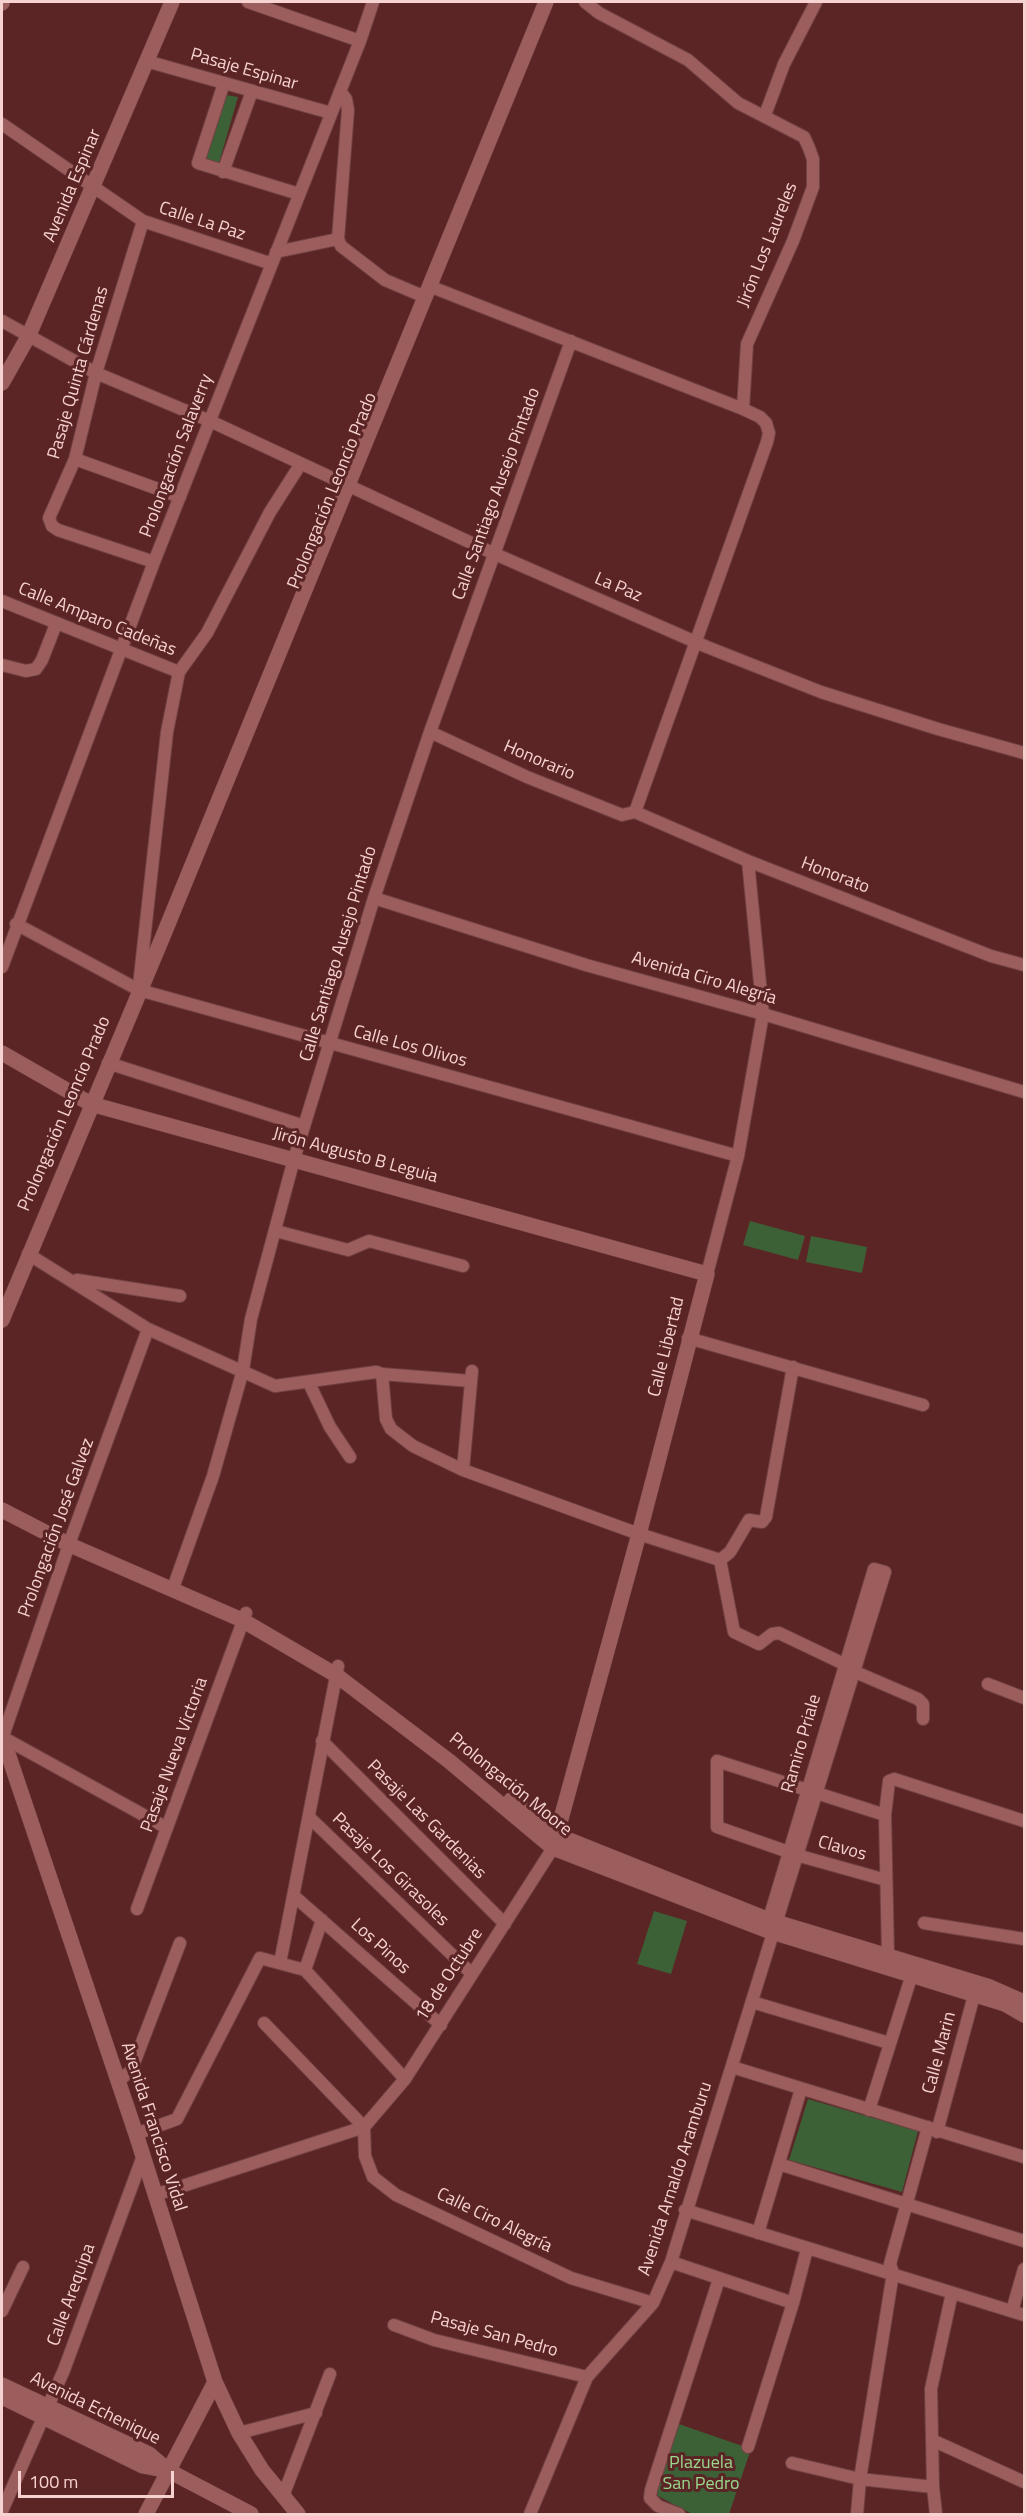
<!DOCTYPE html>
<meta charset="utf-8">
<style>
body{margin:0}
#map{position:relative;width:1026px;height:2516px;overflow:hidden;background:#5b2425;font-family:"Titillium Web",sans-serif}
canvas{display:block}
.frame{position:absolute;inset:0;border:3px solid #f6d2d0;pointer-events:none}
.scale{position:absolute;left:18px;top:2471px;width:156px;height:27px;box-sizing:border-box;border:3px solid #f6d2d0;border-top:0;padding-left:8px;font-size:18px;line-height:21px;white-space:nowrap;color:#f6d2d0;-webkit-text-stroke:4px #5b2425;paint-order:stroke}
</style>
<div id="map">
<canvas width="1026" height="2516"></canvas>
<div class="frame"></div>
<div class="scale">100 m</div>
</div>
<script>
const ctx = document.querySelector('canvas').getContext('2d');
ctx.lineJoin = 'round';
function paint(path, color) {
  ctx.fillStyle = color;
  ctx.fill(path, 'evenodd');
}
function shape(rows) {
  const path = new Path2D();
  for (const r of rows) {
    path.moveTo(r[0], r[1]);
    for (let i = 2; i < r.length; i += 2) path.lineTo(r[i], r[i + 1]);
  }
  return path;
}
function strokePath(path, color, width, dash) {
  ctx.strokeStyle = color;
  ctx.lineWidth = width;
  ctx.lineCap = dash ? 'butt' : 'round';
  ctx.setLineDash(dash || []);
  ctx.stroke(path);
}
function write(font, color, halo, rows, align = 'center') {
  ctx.font = font + ' "Titillium Web",sans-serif';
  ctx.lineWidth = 6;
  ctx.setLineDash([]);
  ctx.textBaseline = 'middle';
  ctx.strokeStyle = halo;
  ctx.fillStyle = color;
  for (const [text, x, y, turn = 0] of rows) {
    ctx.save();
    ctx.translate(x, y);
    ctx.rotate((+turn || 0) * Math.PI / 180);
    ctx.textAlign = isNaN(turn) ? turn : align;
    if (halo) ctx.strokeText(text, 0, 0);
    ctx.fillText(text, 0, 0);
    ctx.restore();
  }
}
paint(shape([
 [221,94,238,97,219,163,202,159],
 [750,1221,805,1236,798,1260,743,1245],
 [811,1236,867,1247,862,1273,806,1262],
 [654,1911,687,1921,671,1974,637,1964],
 [808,2099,918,2131,902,2192,789,2160],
 [676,2423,751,2449,729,2514,692,2514,658,2496,656,2487]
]), '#3d6136');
const street = shape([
 [248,2,360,41],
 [585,2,599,13,688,60,738,103,804,137,809,148,813,159,813,187,793,241,747,344,743,409],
 [146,61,331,113],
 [224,83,198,163,299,194],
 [340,91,346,99,348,110,338,239,341,246,385,280,425,297],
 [765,115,784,64,816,2],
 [2,124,143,221,272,264],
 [223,172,252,91],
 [143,221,96,373,75,459,49,518,52,526,58,530,154,562],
 [276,252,338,239],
 [429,286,743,409,760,417,766,423,769,433,767,442,635,812],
 [2,321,96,373,210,421,495,554,707,647,821,692,938,729,1024,753],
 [75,459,180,497],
 [2,601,179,672],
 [2,665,26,671,36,669,42,660,56,624],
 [430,732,527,777,622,815,635,812],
 [635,812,748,861,991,956,1024,965],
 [374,898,586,965,763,1014,1024,1092],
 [16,924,139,990,738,1156],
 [2,967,154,562,360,41,373,2],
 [139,986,167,732,179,672,207,633,270,512,300,465],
 [108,1063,304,1126],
 [276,1231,348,1250,369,1241,463,1266],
 [28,1254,148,1329,275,1386,376,1372,382,1374,386,1419,391,1429,413,1446,463,1470,639,1534,720,1560],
 [707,1274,738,1156,763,1014,748,861],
 [77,1280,180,1296],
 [688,1338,923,1405],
 [382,1374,471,1381],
 [309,1383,330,1427,350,1457],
 [463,1470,472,1371],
 [720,1560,730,1552,749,1520,762,1522,766,1517,793,1367],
 [720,1560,734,1632,759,1644,772,1634,779,1633,844,1664],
 [173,1588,213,1476,243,1370,251,1319,294,1159,374,898,430,732,571,341],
 [853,1671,918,1699,923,1704,923,1719],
 [988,1684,1024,1698],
 [2,1737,167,1828],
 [2,1739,72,1536,148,1329],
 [322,1741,505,1924],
 [885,1815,717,1761,717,1827,800,1856,886,1880],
 [309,1817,472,1974],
 [294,1896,441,2025],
 [137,1909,246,1613],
 [322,1920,305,1970,405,2079],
 [924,1923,1024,1939],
 [888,1955,885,1815,889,1781,894,1779,1024,1821],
 [280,1963,338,1666],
 [752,2002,889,2043],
 [264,2023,364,2127],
 [732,2067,1024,2157],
 [118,2081,131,2071,180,1943],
 [869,2110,914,1968],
 [364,2127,365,2156,373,2177,396,2195,571,2278,653,2303],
 [364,2127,405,2079,553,1848],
 [937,2132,976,1988],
 [136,2134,177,2119,260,1958,305,1970],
 [779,2164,1024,2241],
 [155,2195,364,2127],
 [685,2210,1024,2315],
 [758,2233,801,2089],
 [671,2262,793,2303],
 [2,2311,23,2267],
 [1012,2311,1024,2269],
 [394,2325,434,2340,587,2377],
 [239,2433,316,2413],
 [932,2440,1024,2482],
 [748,2447,793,2303,807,2249],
 [792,2463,860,2479,893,2273,890,2264,928,2127],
 [283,2496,330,2374],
 [2,2511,64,2370,143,2156],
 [530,2514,587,2377,653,2303,671,2262,885,1572,874,1569,766,1929],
 [679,2514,658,2506,650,2498,651,2490,719,2279],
 [857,2514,860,2479,933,2487],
 [936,2514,933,2487,931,2389,952,2293]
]);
const secondary = shape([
 [2,3,2,2],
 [2,383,28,337,172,2],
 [2,1053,91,1104,707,1274,639,1534,553,1848],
 [2,1320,161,941,546,2],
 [2,1510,70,1545,242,1620,336,1675,449,1761,553,1848,766,1930,1005,2004,1024,2015],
 [2,1736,136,2134,215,2382,239,2433,262,2470,298,2514],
 [511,1800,559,1836,769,1920,990,1987,1024,2002],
 [2,2385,149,2454,169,2471,251,2514],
 [2,2397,143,2466,169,2471],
 [146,2514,215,2382]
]);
strokePath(street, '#724144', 14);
strokePath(secondary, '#724144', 16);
strokePath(street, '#9c5e5d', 12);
strokePath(secondary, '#9c5e5d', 15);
write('18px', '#f6d2d0', '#5b2425', [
 ["Pasaje Espinar",244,70,16],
 ["Avenida Espinar",73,186,-67],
 ["Calle La Paz",202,222,18],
 ["Jirón Los Laureles",768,245,-68],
 ["Pasaje Quinta Cárdenas",79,373,-74],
 ["Prolongación Salaverry",177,456,-69],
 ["Prolongación Leoncio Prado",333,491,-68],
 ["Calle Santiago Ausejo Pintado",497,494,-70],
 ["La Paz",618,588,23],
 ["Calle Amparo Cadeñas",97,620,22],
 ["Honorario",539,761,23],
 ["Honorato",835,876,21],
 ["Calle Santiago Ausejo Pintado",339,954,-73],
 ["Avenida Ciro Alegría",704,979,16],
 ["Calle Los Olivos",410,1047,15],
 ["Prolongación Leoncio Prado",65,1114,-67],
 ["Jirón Augusto B Leguia",355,1156,15],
 ["Calle Libertad",667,1347,-76],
 ["Prolongación José Galvez",57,1528,-70],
 ["Ramiro Priale",802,1744,-74],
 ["Pasaje Nueva Victoria",175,1755,-70],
 ["Prolongación Moore",510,1785,39],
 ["Pasaje Las Gardenias",426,1820,45],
 ["Clavos",842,1849,16],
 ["Pasaje Los Girasoles",390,1870,44],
 ["Los Pinos",380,1947,42],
 ["18 de Octubre",450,1975,-57],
 ["Calle Marin",940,2053,-75],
 ["Avenida Francisco Vidal",153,2127,72],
 ["Avenida Arnaldo Aramburu",676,2179,-72],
 ["Calle Ciro Alegría",494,2221,26],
 ["Calle Arequipa",72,2295,-70],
 ["Pasaje San Pedro",494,2335,15],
 ["Avenida Echenique",95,2409,26]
]);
write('18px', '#99d88d', '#5b2425', [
 ["Plazuela",701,2464],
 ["San Pedro",701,2485]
]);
</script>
